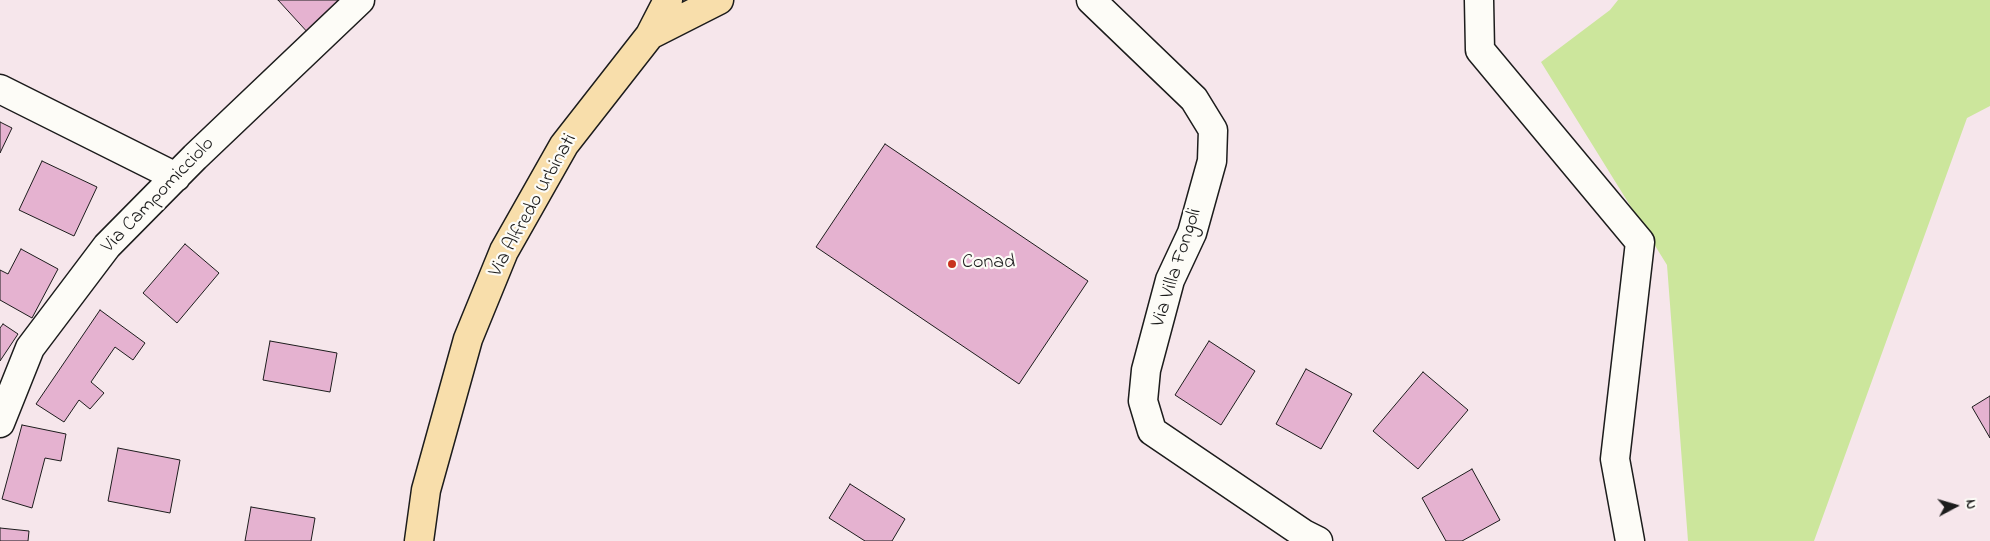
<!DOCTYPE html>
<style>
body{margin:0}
#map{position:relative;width:1990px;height:541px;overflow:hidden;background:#f6e6eb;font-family:"Indie Flower",sans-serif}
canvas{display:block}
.north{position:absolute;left:1930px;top:481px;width:50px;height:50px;-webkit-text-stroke:4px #fdfcf7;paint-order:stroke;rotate:84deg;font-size:14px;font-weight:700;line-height:20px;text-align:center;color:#1c1c1c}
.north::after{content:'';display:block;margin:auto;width:18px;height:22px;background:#1c1c1c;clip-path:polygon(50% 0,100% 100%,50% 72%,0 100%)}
</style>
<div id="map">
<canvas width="1990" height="541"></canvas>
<div class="north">N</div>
</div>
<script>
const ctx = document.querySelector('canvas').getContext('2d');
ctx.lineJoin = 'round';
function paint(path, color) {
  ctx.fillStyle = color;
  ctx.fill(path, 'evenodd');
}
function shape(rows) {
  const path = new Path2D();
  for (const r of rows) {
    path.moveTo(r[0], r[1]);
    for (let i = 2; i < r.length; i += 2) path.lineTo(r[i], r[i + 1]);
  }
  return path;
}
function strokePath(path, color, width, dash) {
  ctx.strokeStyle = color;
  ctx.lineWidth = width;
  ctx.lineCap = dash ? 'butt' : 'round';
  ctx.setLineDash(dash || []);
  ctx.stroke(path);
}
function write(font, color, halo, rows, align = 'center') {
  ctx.font = font + ' "Indie Flower",sans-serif';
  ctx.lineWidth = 4.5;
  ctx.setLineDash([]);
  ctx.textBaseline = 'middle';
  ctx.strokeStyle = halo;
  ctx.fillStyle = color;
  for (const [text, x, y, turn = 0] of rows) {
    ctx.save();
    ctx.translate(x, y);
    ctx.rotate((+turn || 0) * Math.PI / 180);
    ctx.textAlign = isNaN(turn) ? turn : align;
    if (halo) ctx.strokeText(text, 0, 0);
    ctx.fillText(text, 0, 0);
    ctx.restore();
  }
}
paint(shape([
 [1618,0,1990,0,1990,106,1967,118,1814,541,1688,541,1667,265,1541,62,1610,10]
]), '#cce69c');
const building = shape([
 [278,0,348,0,310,35,278,0],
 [0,122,12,128,0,153,0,122],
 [885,144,1088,281,1019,384,816,247,885,144],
 [42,161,97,187,74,236,19,210,42,161],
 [185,244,219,273,177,323,143,293,185,244],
 [21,249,58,269,32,318,0,300,0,270,8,274,21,249],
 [100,310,145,343,133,360,115,347,91,382,104,393,90,409,79,400,64,422,36,404,100,310],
 [3,324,18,334,0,361,0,328,3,324],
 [270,341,337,353,330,392,263,380,270,341],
 [1209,341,1255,371,1221,425,1175,395,1209,341],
 [1306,369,1352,394,1321,449,1276,424,1306,369],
 [1423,372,1468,410,1418,469,1373,431,1423,372],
 [1990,396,1990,438,1972,407,1990,396],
 [22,425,66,434,61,461,45,458,32,508,2,499,22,425],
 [118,448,180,460,170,513,108,501,118,448],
 [1472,469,1500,520,1462,541,1446,541,1422,498,1472,469],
 [850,484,905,519,892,541,865,541,829,518,850,484],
 [251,507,315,518,311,541,245,541,251,507],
 [0,528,29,531,28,541,0,541,0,528]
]);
paint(building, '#e5b2d0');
strokePath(building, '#1c1c1c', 1);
const street = shape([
 [1479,0,1480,50,1640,242,1615,459,1630,541],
 [0,89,176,177],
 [0,423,30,348,107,246,195,157,360,0]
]);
const secondary = shape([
 [1091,0,1194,99,1213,130,1212,161,1192,233,1170,280,1146,370,1143,401,1152,431,1304,534,1318,541]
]);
const primary = shape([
 [650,35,719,0],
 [419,541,426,490,468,339,504,251,564,145,650,35,668,0]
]);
strokePath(street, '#1c1c1c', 31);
strokePath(secondary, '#1c1c1c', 31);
strokePath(primary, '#1c1c1c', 31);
strokePath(street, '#fdfcf7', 28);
strokePath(secondary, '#fdfcf7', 28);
strokePath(primary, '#f8deab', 28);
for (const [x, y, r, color] of [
 [952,264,5,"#c8321e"]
]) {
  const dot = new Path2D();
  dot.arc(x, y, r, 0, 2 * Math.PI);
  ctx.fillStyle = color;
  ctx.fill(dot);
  strokePath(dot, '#fdfcf7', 2);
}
write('20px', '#1c1c1c', '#fdfcf7', [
 ["Via Campomicciolo",159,196,-46],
 ["Via Alfredo Urbinati",534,206,-61],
 ["Via Villa Fongoli",1178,268,-72]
]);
write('20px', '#1c1c1c', '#fdfcf7', [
 ["Conad",962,264]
], 'left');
</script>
